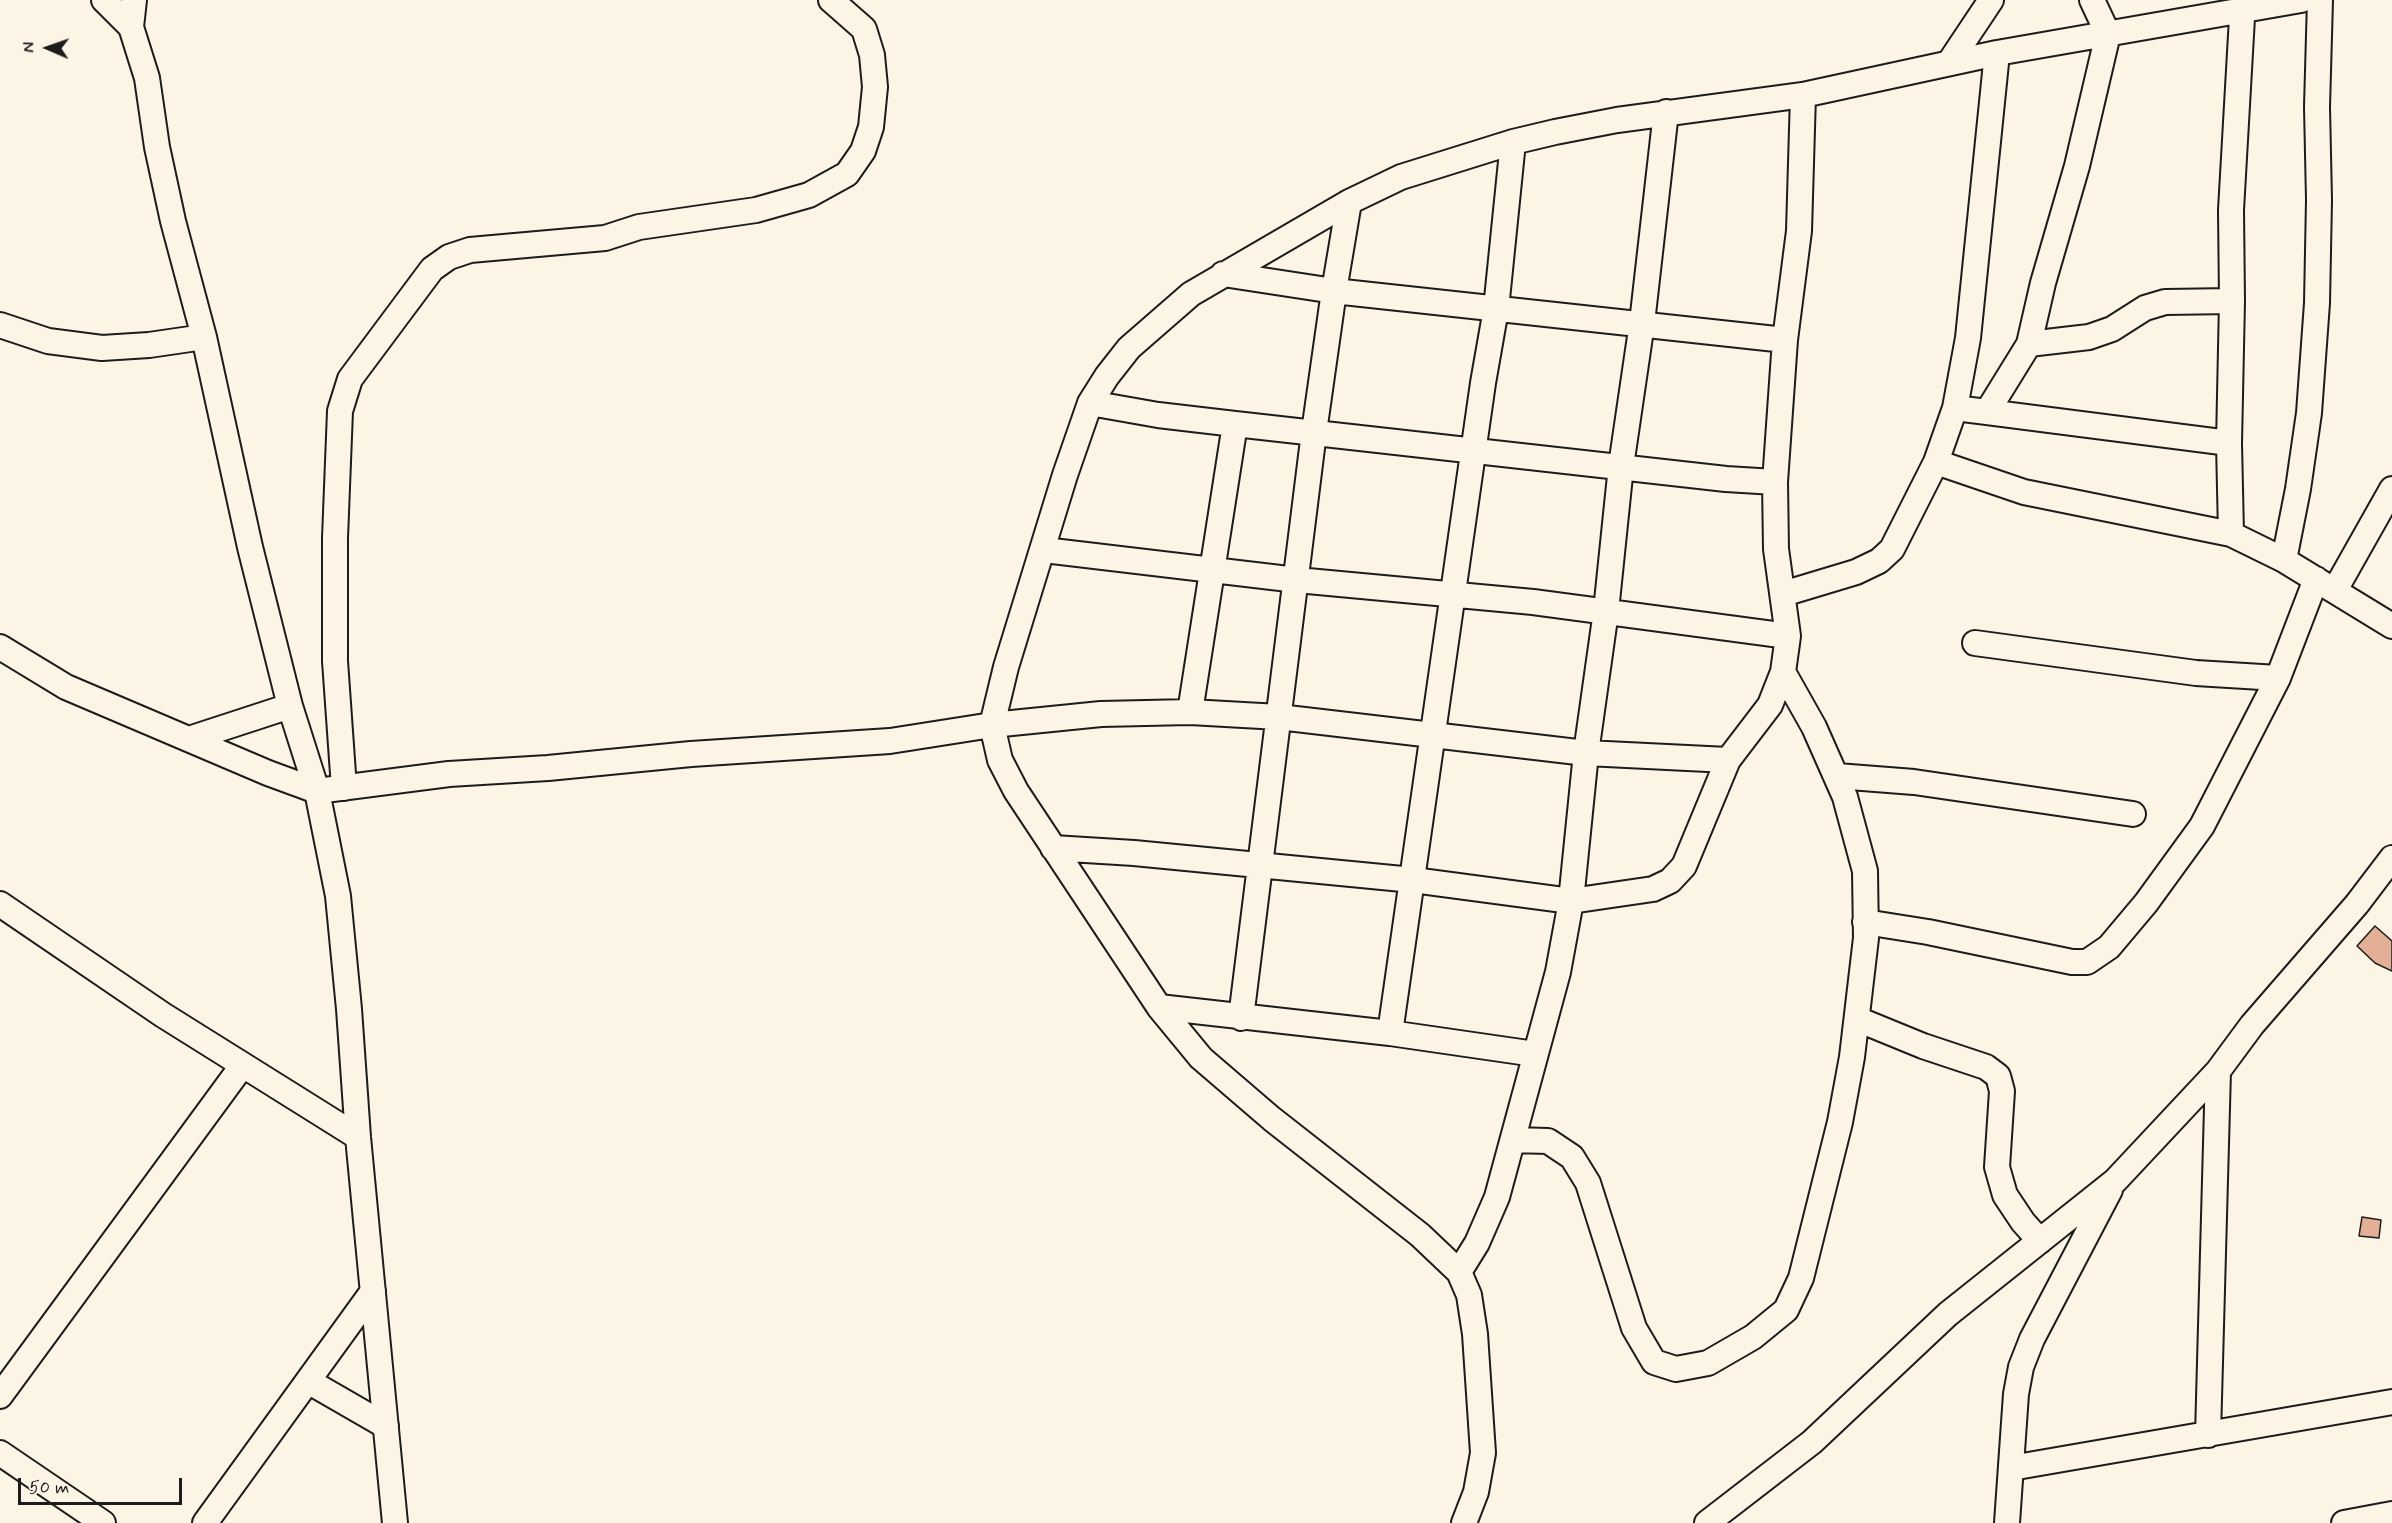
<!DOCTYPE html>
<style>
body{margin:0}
#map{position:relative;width:2392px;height:1523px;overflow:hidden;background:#fcf5e5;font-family:Mynerve,sans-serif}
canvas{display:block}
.north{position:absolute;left:18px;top:18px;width:60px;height:60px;-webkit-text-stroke:4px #fcf5e5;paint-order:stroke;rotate:272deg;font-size:16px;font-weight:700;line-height:24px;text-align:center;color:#1c1c1c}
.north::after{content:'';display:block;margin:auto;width:21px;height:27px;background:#1c1c1c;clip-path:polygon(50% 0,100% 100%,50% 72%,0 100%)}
.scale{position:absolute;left:18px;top:1478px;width:164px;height:27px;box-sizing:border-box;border:3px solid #1c1c1c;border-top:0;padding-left:8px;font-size:18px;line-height:21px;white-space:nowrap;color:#1c1c1c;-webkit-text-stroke:4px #fcf5e5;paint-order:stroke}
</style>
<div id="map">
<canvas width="2392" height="1523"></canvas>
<div class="north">N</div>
<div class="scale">50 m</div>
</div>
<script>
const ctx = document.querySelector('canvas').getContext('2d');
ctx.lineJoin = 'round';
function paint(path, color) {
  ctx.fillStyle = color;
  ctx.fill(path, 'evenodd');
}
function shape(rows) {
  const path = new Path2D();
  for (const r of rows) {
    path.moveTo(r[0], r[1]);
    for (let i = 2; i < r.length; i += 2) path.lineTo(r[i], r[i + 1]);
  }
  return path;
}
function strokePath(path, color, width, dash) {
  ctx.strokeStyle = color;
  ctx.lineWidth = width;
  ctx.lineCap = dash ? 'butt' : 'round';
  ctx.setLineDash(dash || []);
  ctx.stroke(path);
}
const building = shape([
 [2375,926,2392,941,2392,971,2375,963,2357,946,2375,926],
 [2362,1217,2381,1220,2379,1238,2359,1236,2362,1217]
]);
paint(building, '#e3af97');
strokePath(building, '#1c1c1c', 1.5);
const street = shape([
 [104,0,131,27],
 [134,0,131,27,147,78,157,147,173,221,204,337,250,547,290,706,317,791,338,896,349,1009,358,1137,395,1523],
 [1949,63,1991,0],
 [1223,274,1334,291,1785,340],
 [0,325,48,341,102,348,149,345,204,337],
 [2029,344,2089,337,2112,329,2145,308,2165,302,2232,301],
 [1090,403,1158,415,1235,424,1726,479,1775,482],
 [1955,408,1968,338,1997,53],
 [1987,412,2229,443],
 [1936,462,2024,492,2231,534,2284,560,2392,626],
 [2231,534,2229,443,2232,301,2231,210,2243,0],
 [1044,550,1297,580,1533,602,1788,636],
 [2284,560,2298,489,2309,413,2317,303,2319,200,2317,107,2320,0],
 [2335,590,2392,489],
 [1783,594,1856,572,1879,561,1892,549,1936,462,1955,408,1987,412,2029,344,2043,283,2077,166,2108,34,2092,0],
 [1975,643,2196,673,2278,678],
 [0,647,66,687,268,773,317,791,449,774,548,768,691,754,890,741,992,725,1006,667,1065,475,1090,403,1107,376,1129,348,1191,294,1349,202,1401,177,1513,142,1555,132,1617,120,1803,95,1997,53,2301,0],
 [1190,712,1235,424],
 [189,739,290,706],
 [1837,776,1914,782,2133,814],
 [344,788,335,661,335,538,340,411,350,379,432,269,449,257,470,250,605,238,639,227,756,210,809,195,847,174,863,151,871,127,875,87,872,55,864,29,831,0],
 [1053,848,1134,853,1413,880,1571,901,1653,889,1670,881,1684,866,1728,760,1770,705,1783,672,1788,636,1776,549,1775,482,1785,340,1799,231,1803,95],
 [0,904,163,1015,358,1137],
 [1865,922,1928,932,2072,962,2087,962,2109,947,2146,903,2202,826,2278,678,2316,579],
 [1159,1007,1390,1033,1535,1054],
 [1241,1018,1314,432,1334,291,1349,202],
 [1857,1019,1923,1046,1986,1067,1998,1076,2002,1091,1997,1167,2005,1195,2023,1222,2040,1241],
 [1390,1033,1483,383,1496,309,1513,142],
 [1513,1140,1548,1141,1572,1157,1588,1183,1634,1328,1654,1362,1676,1369,1708,1363,1753,1337,1786,1310,1801,1278,1840,1122,1852,1057,1866,938,1865,871,1845,797,1814,727,1783,672],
 [1459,1272,1477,1243,1497,1197,1558,972,1571,901,1586,753,1606,611,1621,466,1642,323,1666,112],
 [308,1381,386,1426],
 [0,1396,242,1066],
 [2208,1435,2218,1071],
 [0,1453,103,1523],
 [2011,1468,2392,1402],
 [205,1523,373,1291],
 [1464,1523,1476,1492,1483,1453,1475,1334,1469,1295,1459,1272,1420,1235,1272,1119,1201,1058,1159,1007,1016,791,1000,760,992,725,1101,714,1190,712,1279,717,1586,753,1728,760],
 [1707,1523,1812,1442,1948,1314,2115,1181,2218,1071,2252,1025,2357,904,2392,858],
 [2007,1523,2016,1394,2021,1367,2032,1339,2110,1190],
 [2344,1523,2392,1514]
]);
strokePath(street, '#1c1c1c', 28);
strokePath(street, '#fcf5e5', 24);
</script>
